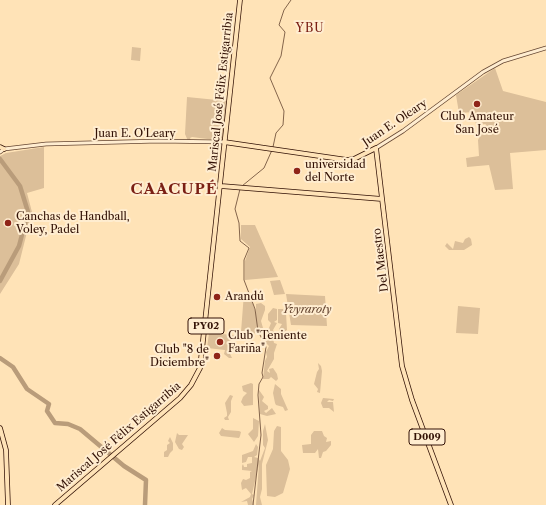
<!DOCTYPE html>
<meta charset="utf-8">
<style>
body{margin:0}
canvas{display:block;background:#ffe3b7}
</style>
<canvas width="546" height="505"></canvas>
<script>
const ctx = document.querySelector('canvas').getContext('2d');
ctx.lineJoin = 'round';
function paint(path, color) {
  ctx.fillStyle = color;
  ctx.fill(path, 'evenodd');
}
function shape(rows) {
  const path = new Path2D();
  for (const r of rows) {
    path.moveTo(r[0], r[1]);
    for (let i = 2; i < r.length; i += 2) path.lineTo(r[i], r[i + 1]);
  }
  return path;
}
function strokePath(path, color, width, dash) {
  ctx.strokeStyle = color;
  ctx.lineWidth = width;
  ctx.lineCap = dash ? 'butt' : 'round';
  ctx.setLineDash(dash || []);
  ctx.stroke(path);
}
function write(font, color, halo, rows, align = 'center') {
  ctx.font = font + ' "Libre Caslon Text",serif';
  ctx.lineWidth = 4;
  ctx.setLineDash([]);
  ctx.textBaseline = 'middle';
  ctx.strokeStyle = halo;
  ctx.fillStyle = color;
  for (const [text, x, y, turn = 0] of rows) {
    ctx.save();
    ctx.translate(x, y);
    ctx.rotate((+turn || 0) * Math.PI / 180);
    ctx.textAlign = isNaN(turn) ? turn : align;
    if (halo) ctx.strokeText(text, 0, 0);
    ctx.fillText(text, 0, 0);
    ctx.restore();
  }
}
paint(shape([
 [132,47,141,48,140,61,131,60],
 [495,68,503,91,546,102,546,150,510,153,513,189,495,190,489,165,467,167,466,158,479,156,478,140,486,124,476,125,474,112,459,113,456,95],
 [187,97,227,101,223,141,192,137,190,138,191,141,188,141,185,134],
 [44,147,44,188,27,193,32,212,19,264,0,294,0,156,6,153],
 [241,225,255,225,278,277,245,280,245,261,250,247,241,239],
 [469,237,471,239,472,245,464,250,449,250,445,246,447,243,453,249,455,241,463,243,465,239],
 [280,280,285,294,274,295,270,281],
 [244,293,249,293,256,313,256,304,261,303,265,306,265,310,261,321,263,328,269,328,271,323,268,320,268,314,273,308,277,309,277,320,274,322,277,323,273,330,274,332,258,330,261,334,241,332],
 [286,294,325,296,327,326,291,325],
 [458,306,480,308,478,334,456,333],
 [278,309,283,309,286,313,287,330,284,332,280,332,279,329,282,324,278,323],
 [209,333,234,335,230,354,232,358,229,358,224,354,225,350,207,348],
 [271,336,273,338,274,343,277,344,274,353,274,359,267,371,270,373,269,369,273,368,277,374,278,379,276,381,271,377,269,379,263,379,265,361,267,357,266,352,269,346,264,341,265,338,269,340],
 [318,363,321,366,322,371,320,393,317,392,318,389,314,384,317,372,319,369],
 [251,383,253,384,253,405,244,406,241,402,243,397,247,393,243,391,242,386],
 [275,384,281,389,281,394,288,410,285,411,283,407,276,405,275,403,273,393],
 [259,390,264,397,262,401,268,406,268,409,264,411,266,413,272,408,276,414,267,416,260,414],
 [230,395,233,396,231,401,231,412,228,417,229,420,225,420,224,418,227,416,227,413,225,403],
 [323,398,334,399,333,401,329,400,327,402,333,402,334,412,329,408,323,408,321,403],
 [253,418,259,421,258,436,254,442,248,434,253,429],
 [265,424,268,440,262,464,262,489,260,497,262,505,256,505,259,464,252,494,254,495,252,499,254,505,248,505,247,501,241,502,250,497,251,494,246,488,242,490,241,483,243,479,246,480,250,478,250,472,252,471,242,470,242,466,243,464,244,467,247,467,247,464,252,463,252,457,248,457,246,462,242,463,242,455,253,451,256,444,258,447,257,455,254,457,258,458,260,461,265,448,263,445,263,431],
 [277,426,281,427,281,451,288,460,290,469,283,493,275,497,267,496,266,465,273,449,274,431],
 [222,428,225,430,239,431,241,432,240,436,239,438,221,436,219,433],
 [314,431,322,431,324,436,327,438,326,442,331,441,331,445,326,451,323,452,321,458,319,458,318,449,315,453,303,453,302,445,311,444,311,435],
 [177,433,179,435,188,435,182,444,184,447,182,450,179,449,175,442],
 [170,437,173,443,173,450,170,453,168,457,164,457,164,452,167,450,167,445,170,443,168,441]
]), '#dcbf99');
strokePath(shape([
 [273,147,276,133,283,125,284,111,270,78,281,56,285,32,279,25,284,10,291,0],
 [242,186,264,168,272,150],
 [240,189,235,209,239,223,240,241,249,248,244,260,244,280,255,309,258,331,266,347,262,373,263,377,259,384,258,395,261,435,253,505]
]), '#83644b', 1);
strokePath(shape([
 [0,159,20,186,28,212,19,246,0,281],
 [0,358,13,367,27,389,49,404,47,411,55,423,68,424,80,429,124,466,146,480,145,505]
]), '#b99c7a', 4.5);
const minor = shape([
 [376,148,403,131,483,72,503,61,546,48],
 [0,152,4,149,46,144,159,141,224,142]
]);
const major = shape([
 [224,142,347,160,354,159,376,148,402,366,412,400,451,505],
 [0,147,4,149],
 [221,186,382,199],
 [0,428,6,450,8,505],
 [55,505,180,398,191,385,200,368,240,0]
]);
strokePath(minor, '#654632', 4.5);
strokePath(major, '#321105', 5.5);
strokePath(minor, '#ffedd0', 3);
strokePath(major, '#ffe3b7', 4);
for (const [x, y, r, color] of [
 [477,104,4,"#8f2418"],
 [297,171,4,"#8f2418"],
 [8,223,4,"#8f2418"],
 [217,297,4,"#8f2418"],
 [220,342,4,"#8f2418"],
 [217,356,4,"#8f2418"]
]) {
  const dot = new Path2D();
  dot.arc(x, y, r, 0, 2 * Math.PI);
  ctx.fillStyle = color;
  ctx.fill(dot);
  strokePath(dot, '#ffedd0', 1.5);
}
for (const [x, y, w] of [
 [206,326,36],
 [427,437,36]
]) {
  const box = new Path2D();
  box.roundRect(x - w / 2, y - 8, w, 16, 3);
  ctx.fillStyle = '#ffedd0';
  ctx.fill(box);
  strokePath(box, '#321105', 1);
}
write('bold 10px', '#321105', null, [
 ["PY02",206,326],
 ["D009",427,437]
]);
write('11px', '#321105', '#ffedd0', [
 ["Mariscal José Félix Estigarribia",221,92,-84],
 ["Juan E. Oleary",395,123,-34],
 ["Juan E. O'Leary",135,134],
 ["Del Maestro",381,260,-97],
 ["Mariscal José Félix Estigarribia",119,437,-41]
]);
write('11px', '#321105', '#ffedd0', [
 ["Club Amateur",477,117,"center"],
 ["San José",477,130,"center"],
 ["universidad",305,165],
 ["del Norte",305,178],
 ["Canchas de Handball,",16,217],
 ["Voley, Padel",16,230],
 ["Arandú",225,297],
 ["Club \"Teniente",228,336],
 ["Fariña\"",228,349],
 ["Club \"8 de",209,350,"right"],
 ["Diciembre\"",209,363,"right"]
], 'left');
write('italic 11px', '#654531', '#ffedd0', [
 ["Yvyraroty",307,310]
]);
ctx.letterSpacing = '1px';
write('12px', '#7a1f14', '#ffedd0', [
 ["YBU",310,29]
]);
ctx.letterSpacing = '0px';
ctx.letterSpacing = '1px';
write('bold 15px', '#7a1f14', '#ffedd0', [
 ["CAACUPÉ",174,190]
]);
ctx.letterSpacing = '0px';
</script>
